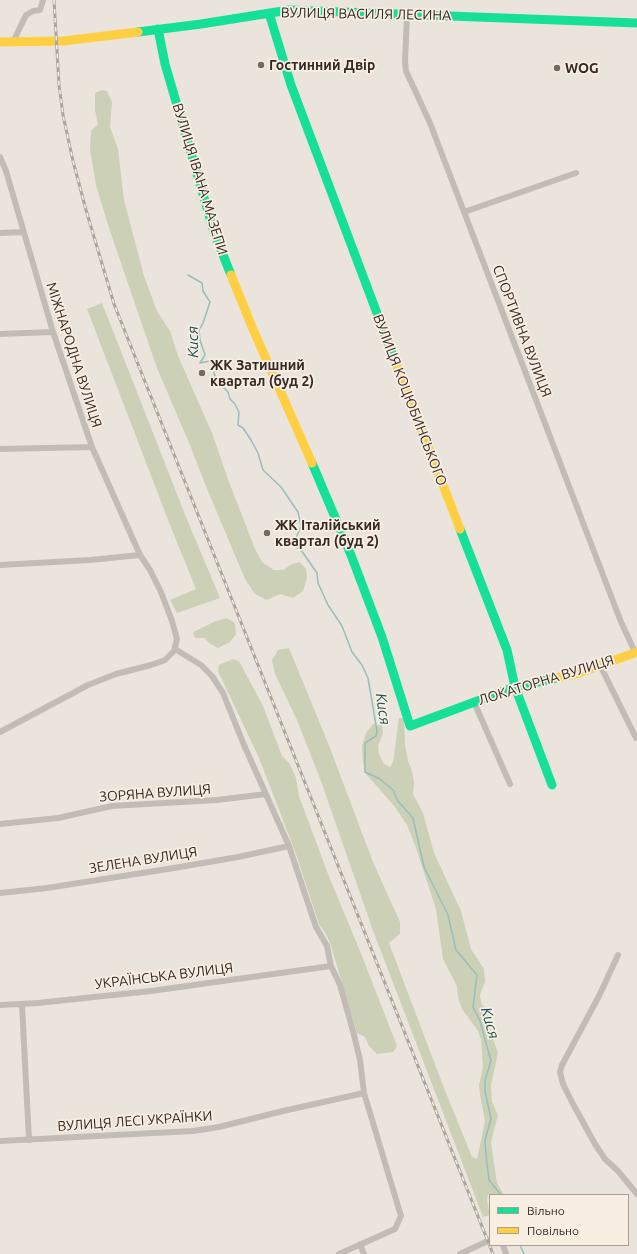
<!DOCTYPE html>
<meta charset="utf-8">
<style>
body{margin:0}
#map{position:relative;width:637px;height:1254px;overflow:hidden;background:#ebe4dc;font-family:Ubuntu,sans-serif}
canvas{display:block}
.legend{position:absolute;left:489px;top:1194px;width:140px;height:52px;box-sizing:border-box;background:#f9eee2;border:1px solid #aa9f96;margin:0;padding:5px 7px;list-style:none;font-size:12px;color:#342925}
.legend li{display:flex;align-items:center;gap:8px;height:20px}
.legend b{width:20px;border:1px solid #aa9f96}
</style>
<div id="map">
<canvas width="637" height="1254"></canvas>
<ul class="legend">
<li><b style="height:5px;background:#16e098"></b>Вільно</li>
<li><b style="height:5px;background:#ffcf43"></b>Повільно</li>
</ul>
</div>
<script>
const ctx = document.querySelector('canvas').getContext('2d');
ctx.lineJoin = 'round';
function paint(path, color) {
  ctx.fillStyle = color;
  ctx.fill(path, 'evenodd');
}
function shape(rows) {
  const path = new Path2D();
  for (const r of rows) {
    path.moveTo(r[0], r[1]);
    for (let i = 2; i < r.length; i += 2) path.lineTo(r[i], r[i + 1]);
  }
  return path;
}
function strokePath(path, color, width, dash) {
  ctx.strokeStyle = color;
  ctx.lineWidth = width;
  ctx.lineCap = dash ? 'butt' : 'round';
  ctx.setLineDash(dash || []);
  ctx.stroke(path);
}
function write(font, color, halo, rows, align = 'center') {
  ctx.font = font + ' Ubuntu,sans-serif';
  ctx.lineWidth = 3.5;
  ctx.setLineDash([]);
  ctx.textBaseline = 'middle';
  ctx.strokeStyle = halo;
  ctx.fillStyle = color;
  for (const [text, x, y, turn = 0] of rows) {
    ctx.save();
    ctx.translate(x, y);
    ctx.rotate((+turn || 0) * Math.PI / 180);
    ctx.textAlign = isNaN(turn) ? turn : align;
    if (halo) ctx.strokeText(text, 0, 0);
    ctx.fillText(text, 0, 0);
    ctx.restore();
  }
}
paint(shape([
 [102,90,107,91,112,102,110,127,118,149,124,200,144,276,157,311,170,331,178,356,212,433,229,482,255,549,262,562,274,570,283,570,292,564,300,562,306,569,307,578,303,591,293,598,280,594,267,600,255,594,245,579,205,484,190,445,157,368,110,231,96,185,90,149,91,131,98,124,95,110,95,93],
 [102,303,186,517,220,598,177,613,170,600,196,589,170,525,87,309],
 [227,618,235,623,236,634,230,642,218,648,209,643,205,638,195,638,193,632,216,621],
 [289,648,330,748,373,862,400,922,400,934,389,943,444,1088,472,1157,477,1159,485,1121,480,1095,479,1085,483,1066,481,1040,478,1031,462,1009,458,998,457,986,443,959,436,909,415,845,407,825,395,807,366,774,363,763,362,746,366,733,373,724,382,726,383,733,378,746,379,754,384,764,390,767,393,762,399,718,404,718,405,745,408,761,412,771,414,783,413,794,423,813,434,853,461,911,471,949,484,969,485,982,480,995,481,1003,488,1012,491,1033,498,1053,491,1085,492,1102,498,1115,491,1142,497,1183,504,1195,488,1194,487,1200,490,1215,483,1217,372,928,321,781,297,720,275,674,272,660,278,650],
 [233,659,239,661,263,706,282,756,290,764,296,778,299,796,328,874,362,956,397,1046,393,1052,377,1054,369,1046,365,1037,357,1033,331,946,327,936,319,924,296,854,259,758,218,671,219,665]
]), '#ccd0b6');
strokePath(shape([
 [188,275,202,283,203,291,210,302,203,323,199,330,200,340,205,355,200,363,210,361,214,366,214,374,220,384,228,392,230,399,235,404,239,412,238,425,243,428,251,440,258,453,263,470,281,487,298,512,301,526,296,538,296,547,301,550,317,573,318,583,328,605,342,626,352,652,362,665,368,678,377,731,376,736,365,743,365,772,380,779,393,790,398,801,413,818,424,867,448,915,456,950,477,975,473,1007,480,1021,491,1061,485,1080,485,1091,491,1119,485,1140,486,1155,489,1180,501,1195],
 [520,1245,524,1254]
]), '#98bebc', 1.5);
strokePath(shape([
 [407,14,405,62,406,71,430,123,621,622,635,652],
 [13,42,26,15,33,11,40,10,43,0],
 [0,157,6,171,53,332,92,447,140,555,150,570,161,592,172,621,177,639,174,651,165,660,151,665,116,674,88,685,0,732],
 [464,212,576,173],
 [0,233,23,232],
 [0,334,53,332],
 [0,449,92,447],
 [0,565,90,560,140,555],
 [175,649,201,665,212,676,223,693,244,745,289,846,316,927,327,946,331,966,340,985,353,1031,360,1060,364,1093,401,1216,395,1229,339,1254],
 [600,665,636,738],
 [474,702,510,784],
 [0,824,58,818,112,806,217,800,266,794],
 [0,893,47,888,174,868,238,857,289,846],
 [618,955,599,996,562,1065,560,1072,563,1084,573,1104,595,1144,605,1159,618,1171,637,1194],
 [0,1005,38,1003,151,991,331,966],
 [22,1005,29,1140],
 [0,1141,193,1131,219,1127,283,1111,364,1093],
 [360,1244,364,1254],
 [503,1245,506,1254],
 [460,1254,490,1240]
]), '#c3bcb6', 6);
strokePath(shape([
 [269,13,291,85,395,361],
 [158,29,165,64,214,232,231,275],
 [138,32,201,24,289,10,637,23],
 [312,463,351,555,382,637,410,726,515,687,557,678],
 [460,529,507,650,515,687,552,785]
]), '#16e098', 9);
strokePath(shape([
 [0,42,63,41,138,32],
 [231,275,252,327,312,463],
 [395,361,460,529],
 [557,678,579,673,637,652]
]), '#ffcf43', 9);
const rail = shape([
 [54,0,59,85,63,115,73,161,86,210,114,304,493,1254]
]);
strokePath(rail, '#aba5a0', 3);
strokePath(rail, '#f9eee2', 1.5, [4.5]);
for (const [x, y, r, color] of [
 [261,65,4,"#746a65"],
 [557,68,4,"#746a65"],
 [202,373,4,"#746a65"],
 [267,533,4,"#746a65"]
]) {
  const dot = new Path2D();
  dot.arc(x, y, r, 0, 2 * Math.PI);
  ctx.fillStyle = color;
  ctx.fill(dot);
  strokePath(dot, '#f9eee2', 1.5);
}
write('14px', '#342925', '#f9eee2', [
 ["ВУЛИЦЯ ВАСИЛЯ ЛЕСИНА",366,14,1],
 ["ВУЛИЦЯ ІВАНА МАЗЕПИ",200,179,73],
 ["СПОРТИВНА ВУЛИЦЯ",522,331,69],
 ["МІЖНАРОДНА ВУЛИЦЯ",74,355,72],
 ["ВУЛИЦЯ КОЦЮБИНСЬКОГО",410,400,69],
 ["ЛОКАТОРНА ВУЛИЦЯ",546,680,-17],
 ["ЗОРЯНА ВУЛИЦЯ",155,793,-4],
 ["ЗЕЛЕНА ВУЛИЦЯ",143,860,-9],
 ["УКРАЇНСЬКА ВУЛИЦЯ",164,976,-7],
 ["ВУЛИЦЯ ЛЕСІ УКРАЇНКИ",135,1121,-4]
]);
write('bold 14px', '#342925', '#f9eee2', [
 ["Гостинний Двір",269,65],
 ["WOG",565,68],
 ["ЖК Затишний",210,365],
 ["квартал (буд 2)",210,381],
 ["ЖК Італійський",275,525],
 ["квартал (буд 2)",275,541]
], 'left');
write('italic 15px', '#1a5256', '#f9eee2', [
 ["Кися",193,342,-91],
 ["Кися",383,709,82],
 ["Кися",490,1023,74]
]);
</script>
